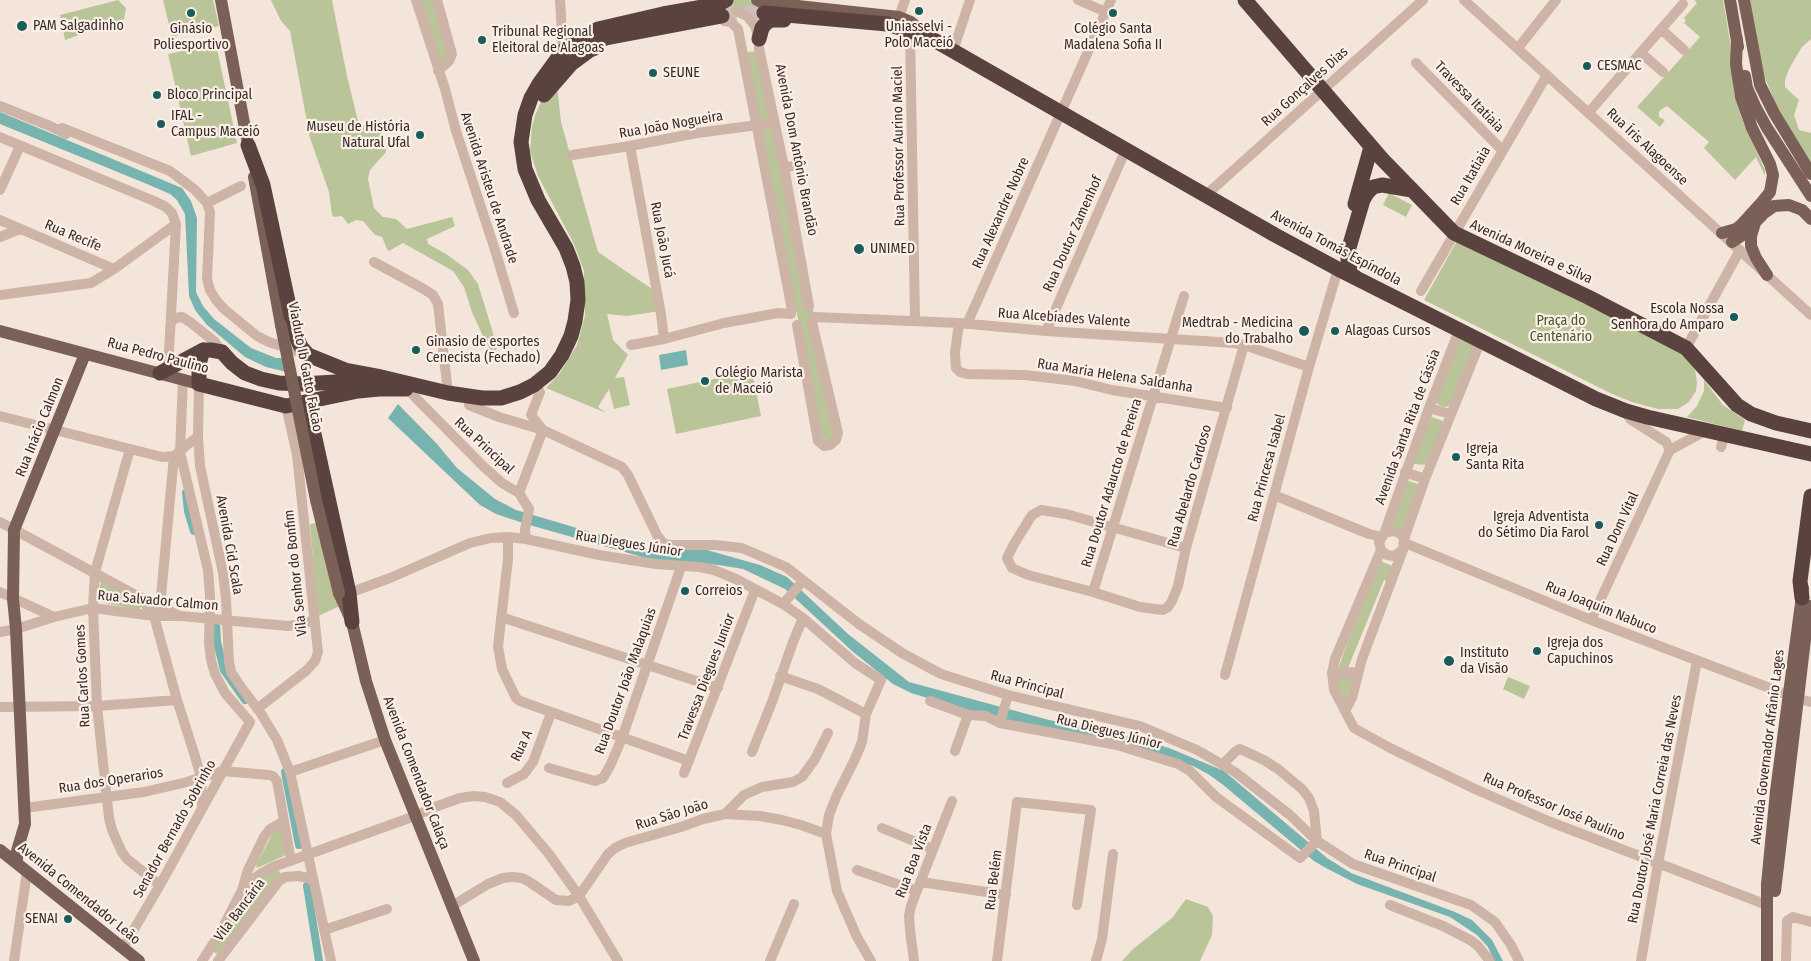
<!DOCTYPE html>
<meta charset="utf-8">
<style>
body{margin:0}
canvas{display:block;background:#f4e5db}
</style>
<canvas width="1811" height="961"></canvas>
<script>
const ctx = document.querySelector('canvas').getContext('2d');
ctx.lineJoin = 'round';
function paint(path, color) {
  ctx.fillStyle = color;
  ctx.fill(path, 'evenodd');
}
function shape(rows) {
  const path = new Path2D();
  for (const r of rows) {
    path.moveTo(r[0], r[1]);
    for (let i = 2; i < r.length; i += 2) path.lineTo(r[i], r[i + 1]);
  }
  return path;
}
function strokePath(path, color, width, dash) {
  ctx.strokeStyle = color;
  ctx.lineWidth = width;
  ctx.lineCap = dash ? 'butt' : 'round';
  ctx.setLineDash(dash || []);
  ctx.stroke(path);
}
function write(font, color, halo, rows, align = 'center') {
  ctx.font = font + ' "Fira Sans Condensed",sans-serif';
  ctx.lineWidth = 4.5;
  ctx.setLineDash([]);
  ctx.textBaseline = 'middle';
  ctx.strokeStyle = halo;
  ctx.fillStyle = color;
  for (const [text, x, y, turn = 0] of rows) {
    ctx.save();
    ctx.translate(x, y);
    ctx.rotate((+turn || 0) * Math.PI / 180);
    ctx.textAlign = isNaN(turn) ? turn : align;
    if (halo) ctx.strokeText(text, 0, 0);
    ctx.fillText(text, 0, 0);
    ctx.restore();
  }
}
paint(shape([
 [118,0,126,8,124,19,65,40,60,15],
 [163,0,213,0,219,26,172,37],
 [271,0,332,0,347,76,358,121,363,125,370,125,377,128,383,134,385,145,386,152,370,170,368,179,374,208,383,217,396,219,407,229,452,217,455,226,427,239,428,244,446,254,468,270,478,284,497,346,495,354,493,353,486,343,472,312,464,287,453,271,403,243,389,251,387,249,382,237,375,235,363,221,356,220,348,224,342,216,334,217,332,215,329,192,310,138,290,31,281,21],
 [418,0,436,0,451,48,439,69],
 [730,0,749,0,766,9,758,30,738,8,724,6],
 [1694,0,1723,0,1730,41,1734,93,1742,119,1765,170,1765,176,1756,157,1735,180,1704,148,1709,142,1667,106,1659,111,1659,117,1665,120,1660,127,1637,107,1700,37,1684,23,1686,20,1684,18,1697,3],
 [1750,0,1811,0,1811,39,1802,47,1789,69,1785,80,1785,87,1799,100,1794,115,1799,130,1811,133,1811,165,1776,105,1759,63],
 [216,44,237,143,191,156,168,54],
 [762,51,837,432,829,442,821,438,746,52],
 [556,76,561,122,598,252,652,289,660,311,627,316,607,314,613,340,628,355,615,378,624,377,630,405,614,409,609,389,598,407,606,413,546,388,560,373,577,345,585,316,584,271,574,244,538,176,530,151,532,126,536,113,544,95],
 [1389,193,1412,205,1406,217,1383,205],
 [1458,239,1681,352,1689,359,1695,370,1697,382,1696,391,1689,402,1678,409,1658,409,1632,402,1610,393,1424,300],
 [1459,338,1475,346,1451,405,1446,407,1441,406,1436,403],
 [752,371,761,416,676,434,667,389],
 [1704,380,1723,405,1745,420,1742,431,1687,417,1697,406,1704,391],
 [1429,416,1443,421,1428,465,1412,464],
 [1405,480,1421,485,1404,531,1387,528],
 [316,523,340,606,318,616,310,524],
 [1378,560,1395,567,1390,582,1384,580,1348,668,1354,671,1346,702,1335,685,1337,671],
 [101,582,139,600,142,605,139,610,96,601],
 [1508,677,1530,686,1524,699,1503,689],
 [280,826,286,851,284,856,257,868,256,865,275,829],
 [276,868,281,873,218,955,213,951,228,928,251,885],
 [1186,899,1208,907,1213,916,1212,935,1200,961,1122,961,1133,949,1172,918]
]), '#bac499');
paint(shape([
 [0,112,182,188,191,201,197,218,196,292,203,306,214,319,251,348,276,358,285,358,287,372,266,367,245,357,207,325,195,310,189,296,185,214,177,200,170,194,147,184,0,124],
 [686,350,688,365,661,370,659,355],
 [398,404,437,444,457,468,495,499,516,510,648,549,707,550,760,565,787,577,848,634,909,682,1049,720,1120,734,1169,748,1224,771,1327,858,1351,873,1455,912,1472,920,1492,940,1503,961,1494,961,1488,947,1477,935,1450,917,1357,884,1326,868,1314,861,1222,784,1208,774,1193,766,1156,756,1008,722,911,693,893,684,852,651,785,589,743,569,719,565,653,560,526,524,496,514,480,505,388,418]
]), '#77b3af');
strokePath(shape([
 [186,493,188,511,194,531],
 [216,624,217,642,224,670,245,700],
 [285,772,299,845],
 [307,886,319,961]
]), '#77b3af', 8);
strokePath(shape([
 [722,16,735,13,764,13]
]), '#cec0b7', 15, [15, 8]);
strokePath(shape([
 [416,0,445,89,456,131,495,250,514,313],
 [437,0,452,54,449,61,438,71],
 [560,0,563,51],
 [1078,0,1106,12],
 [1464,0,1811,315],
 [736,11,747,16,755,26,759,39,759,48,784,167,809,306],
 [899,17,905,0],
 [724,21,731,22,738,29,792,310],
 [1661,29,1684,50],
 [910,30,915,321],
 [1518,48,1556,0],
 [953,51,970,0],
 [1641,53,1663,72],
 [1416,63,1502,150],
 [0,106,50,126,66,134],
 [1589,112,1683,4],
 [62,128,170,171,194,189,207,203,210,212,207,279,210,290,216,300,224,309,257,336,269,342,306,354],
 [0,137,154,201,166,207,172,213,176,224,168,370],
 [630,146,661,314,664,339],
 [572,155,630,146,697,133,773,123],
 [784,167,794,166],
 [0,190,20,146],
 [1206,195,1423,0],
 [207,203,241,186],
 [0,220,114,269],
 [0,237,20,229],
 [374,262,422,288,433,295,438,304,448,393],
 [1421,291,1547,75],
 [0,295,91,283,114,269,176,224],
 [814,317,959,323,1046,331,1234,343,1244,345,1309,367],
 [171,323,175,318,182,317,190,322,215,342,222,352],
 [959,323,955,353,956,368,960,372,967,374,1025,375,1075,381,1112,390,1227,408],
 [967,324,1111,0],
 [797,325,818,441,824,446,830,445,836,440,838,433,812,322],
 [1046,331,1126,149],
 [631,345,664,339,724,323,778,313,791,314],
 [1686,348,1740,250],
 [199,384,198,436,200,466,223,573,226,599,229,662,231,672,241,687,260,712,277,740,290,772,331,961],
 [407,389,484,467,502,483,519,493,529,509,525,530,526,539],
 [469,405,499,417,543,430,622,467,628,475,657,535,663,543,669,545,715,545,742,548,786,567,859,624,902,653,941,674,1008,695,1140,726,1197,750,1235,772,1290,815,1317,841,1353,864,1471,905,1495,922,1511,945,1519,961],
 [1429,408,1450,414],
 [1626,411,1630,419,1666,442,1670,450],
 [0,416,162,457,174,456,198,436],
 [1721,447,1725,434],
 [130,449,95,572,93,608,97,706,109,818,112,830,122,852,127,859,160,885],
 [1405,472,1425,479],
 [519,493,543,430,531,415,540,392],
 [1274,495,1369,534,1382,537],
 [0,522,141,598,178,615],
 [1384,534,1429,408,1459,330],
 [508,537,508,559,498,646,502,669,516,698,520,701,689,761],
 [1404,539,1402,535,1395,531,1387,532,1384,534,1379,542,1381,550,1387,555,1394,556,1403,550,1404,539,1425,479,1481,340],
 [1405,543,1591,620,1788,695],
 [1186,548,1066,514,1041,510,1032,515,1014,544,1007,558,1012,568,1028,575,1093,592,1140,607,1163,610,1168,607,1172,601,1178,586,1186,548,1244,345],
 [1381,550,1335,659,1332,673,1334,690,1354,728,1390,748,1475,789,1548,821,1767,905],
 [0,592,54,617],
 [1093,592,1184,296],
 [349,593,390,578,470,543,491,538,508,537,526,539,599,555,656,564,700,567,714,570,736,579,783,604,803,618,855,663,881,680,866,714,862,742,855,759,836,797,829,815,826,834,837,891,857,937,871,961],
 [141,598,154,616,177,700,194,753,201,777,202,806],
 [783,604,803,581],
 [160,607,174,456],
 [501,617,718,688],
 [1591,620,1670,450,1705,431],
 [0,632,16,629,54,617,93,608,154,616,181,616,288,626,304,624,313,620],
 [1332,673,1358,672],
 [1225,675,1309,367,1338,269],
 [780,676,818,689,866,714],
 [1798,699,1811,702],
 [930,701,968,715,986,716,1000,723,1117,745,1178,764,1190,771,1216,797,1300,858,1317,841,1314,811,1309,798,1302,789,1278,769,1264,760,1240,749,1236,751,1223,764],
 [0,707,97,706,177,700],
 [257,709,307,670,315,661,318,652,297,455,286,406],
 [1345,711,1352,698,1362,659,1403,550],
 [1000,723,1008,695],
 [955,751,968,715],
 [752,752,772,702,793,642,803,618],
 [549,768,595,781,603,778,610,766,622,738,681,567],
 [290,772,385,740],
 [684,773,755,590],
 [507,783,524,774,533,762,551,713],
 [25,808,144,792,183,783,223,771,269,775,273,776,277,781,291,861],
 [725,814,744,795,762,787,793,782,802,777,815,759,828,733],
 [882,828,933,849],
 [857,870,917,891],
 [921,882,1006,895],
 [243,887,248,870,264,837,270,829,284,821],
 [1390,905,1443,926,1470,940,1478,946,1490,961],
 [452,906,488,884,503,878,512,877,522,878,528,881,556,900,569,901,579,896,608,854,615,848,625,843,681,827,703,819,725,814,760,816,782,820,801,825,826,834],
 [324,930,387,909],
 [123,948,160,885,250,722,225,693,215,674,211,660,209,643,210,596,208,570,180,452,183,379],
 [14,961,27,872],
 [202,961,220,933,243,888,260,874,273,867,415,816,435,807,460,798,474,796,485,797,500,802,516,815,549,854,579,896,618,961],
 [218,961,279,881,285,877,298,876,308,878,314,882],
 [770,961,794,904],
 [914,961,910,930,909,916,911,906,952,801],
 [997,961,1017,802,1091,810,1077,905],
 [1096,961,1102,939,1113,854],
 [1641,961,1658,864,1697,661],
 [1786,961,1787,921,1793,917,1811,922]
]), '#cdb4a6', 10);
strokePath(shape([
 [221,0,250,155],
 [757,0,761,2,899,17,911,22,927,36],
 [1730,0,1738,47],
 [1744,0,1760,85,1774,113,1811,174],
 [1745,76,1747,88,1755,106,1767,128,1811,196],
 [254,177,281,325],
 [1755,223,1751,236,1751,246,1756,258,1767,275],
 [1722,233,1736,229,1742,224,1762,202,1770,192,1773,175,1770,164,1752,128,1741,97,1736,64,1737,39],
 [1732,242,1744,234,1764,213,1774,206,1789,205,1802,210,1811,219],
 [0,331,199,384],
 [339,593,352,622,366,681,385,740,474,961],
 [0,850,139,961],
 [17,863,17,851,25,824,16,629,13,599,14,530,85,354],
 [1775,891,1809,606],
 [1767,961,1767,884,1776,791,1803,588]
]), '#7b6057', 12);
strokePath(shape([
 [1245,0,1382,159,1454,233,1588,297,1686,348,1737,405,1751,414,1776,423,1811,431],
 [764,13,887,24,927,36,1275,235,1338,269,1596,399,1626,411,1647,417,1811,454],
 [759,39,762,28,767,22,772,20,784,20],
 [584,48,595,41,606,38,722,16],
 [544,95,571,64,590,50,595,48],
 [248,145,263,185,295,334,301,347,308,355,345,370,377,376,448,393,482,398,501,398,520,392,534,385,550,372,562,355,571,336,575,321,578,300,577,282,573,266,566,248,538,200,525,169,521,142,525,115,531,98,539,84,563,51,580,39,598,29,663,14,719,4,726,0],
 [1355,204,1371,147],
 [1354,277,1348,260,1348,251,1363,200,1367,193,1373,187,1382,185,1412,190],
 [203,350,199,364,199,384,286,406,358,391,379,389,406,389],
 [160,373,203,350,211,350,222,352,232,363,245,373,261,379,279,383,303,384,367,380],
 [307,402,349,593,352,622],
 [1802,598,1800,581,1811,496]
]), '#5a433e', 15);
strokePath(shape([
 [281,325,316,500,339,593]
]), '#7b6057', 12);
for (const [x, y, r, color] of [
 [919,11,5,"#195d5b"],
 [191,13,5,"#195d5b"],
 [1113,13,5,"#195d5b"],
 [22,26,6,"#195d5b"],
 [482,40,5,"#195d5b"],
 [1587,66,5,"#195d5b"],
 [653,73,5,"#195d5b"],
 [157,95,5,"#195d5b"],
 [161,124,5,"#195d5b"],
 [420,135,5,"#195d5b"],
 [859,249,6,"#195d5b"],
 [1734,317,5,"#195d5b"],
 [1304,331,6,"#195d5b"],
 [1335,331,5,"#195d5b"],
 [416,350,5,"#195d5b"],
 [705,381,5,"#195d5b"],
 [1456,457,5,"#195d5b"],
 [1599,525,5,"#195d5b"],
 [685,591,5,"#195d5b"],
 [1537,651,5,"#195d5b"],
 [1449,661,6,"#195d5b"],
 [68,919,5,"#195d5b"]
]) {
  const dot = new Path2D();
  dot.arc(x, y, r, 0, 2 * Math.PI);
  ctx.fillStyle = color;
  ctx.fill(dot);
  strokePath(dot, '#fbf0e8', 2);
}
write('14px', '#382b27', '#fbf0e8', [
 ["PAM Salgadinho",33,26],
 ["Uniasselvi -",919,27,"center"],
 ["Polo Maceió",919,43,"center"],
 ["Ginásio",191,29,"center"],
 ["Poliesportivo",191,45,"center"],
 ["Colégio Santa",1113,29,"center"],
 ["Madalena Sofia II",1113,45,"center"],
 ["Tribunal Regional",492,32],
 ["Eleitoral de Alagoas",492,48],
 ["CESMAC",1597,66],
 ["SEUNE",663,73],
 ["Bloco Principal",167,95],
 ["IFAL -",171,116],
 ["Campus Maceió",171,132],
 ["Museu de História",410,127,"right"],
 ["Natural Ufal",410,143,"right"],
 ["UNIMED",870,249],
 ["Escola Nossa",1724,309,"right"],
 ["Senhora do Amparo",1724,325,"right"],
 ["Medtrab - Medicina",1293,323,"right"],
 ["do Trabalho",1293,339,"right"],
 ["Alagoas Cursos",1345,331],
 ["Ginasio de esportes",426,342],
 ["Cenecista (Fechado)",426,358],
 ["Colégio Marista",715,373],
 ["de Maceió",715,389],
 ["Igreja",1466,449],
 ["Santa Rita",1466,465],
 ["Igreja Adventista",1589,517,"right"],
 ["do Sétimo Dia Farol",1589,533,"right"],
 ["Correios",695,591],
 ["Igreja dos",1547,643],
 ["Capuchinos",1547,659],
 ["Instituto",1460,653],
 ["da Visão",1460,669],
 ["SENAI",58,919,"right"]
], 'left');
write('14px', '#382b27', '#fbf0e8', [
 ["Rua Gonçalves Dias",1305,87,-42],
 ["Travessa Itatiaia",1469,97,46],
 ["Rua João Nogueira",671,125,-10],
 ["Rua Professor Aurino Maciel",899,146,-91],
 ["Rua Íris Alagoense",1647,147,43],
 ["Avenida Dom Antônio Brandão",796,150,79],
 ["Rua Itatiaia",1471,176,-60],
 ["Avenida Aristeu de Andrade",489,188,72],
 ["Rua Alexandre Nobre",1001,213,-66],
 ["Rua Doutor Zamenhof",1073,234,-66],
 ["Rua Recife",73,236,23],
 ["Rua João Jucá",662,240,79],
 ["Avenida Tomás Espíndola",1336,248,28],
 ["Avenida Moreira e Silva",1531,252,25],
 ["Rua Alcebíades Valente",1064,318,4],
 ["Rua Pedro Paulino",158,356,15],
 ["Viaduto Ib Gatto Falcão",305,367,79],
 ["Rua Maria Helena Saldanha",1115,376,9],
 ["Rua Inácio Calmon",40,427,-68],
 ["Avenida Santa Rita de Cássia",1408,427,-70],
 ["Rua Principal",484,446,43],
 ["Rua Princesa Isabel",1267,468,-75],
 ["Rua Doutor Adaucto de Pereira",1112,483,-73],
 ["Rua Abelardo Cardoso",1190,486,-74],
 ["Rua Dom Vital",1618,529,-65],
 ["Rua Diegues Júnior",629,544,9],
 ["Avenida Cid Scala",229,545,80],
 ["Vila Senhor do Bonfim",296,573,-96],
 ["Rua Salvador Calmon",158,601,5],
 ["Rua Joaquim Nabuco",1601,608,22],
 ["Rua Carlos Gomes",83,676,-93],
 ["Travessa Diegues Junior",707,677,-69],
 ["Rua Doutor João Malaquias",626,681,-70],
 ["Rua Principal",1027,685,15],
 ["Rua Diegues Júnior",1109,732,14],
 ["Rua A",522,746,-65],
 ["Avenida Governador Afrânio Lages",1768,747,-83],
 ["Avenida Comendador Calaça",416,773,69],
 ["Rua dos Operarios",111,781,-9],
 ["Rua Professor José Paulino",1554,807,23],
 ["Rua Doutor José Maria Correia das Neves",1655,809,-79],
 ["Rua São João",672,815,-17],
 ["Senador Bernado Sobrinho",175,829,-61],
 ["Rua Boa Vista",914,861,-69],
 ["Rua Principal",1400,866,19],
 ["Rua Belém",994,880,-83],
 ["Avenida Comendador Leão",79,894,39],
 ["Vila Bancária",240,910,-53]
]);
write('14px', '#4c5829', '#fbf0e8', [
 ["Praça do",1561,321],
 ["Centenário",1561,337]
]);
</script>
